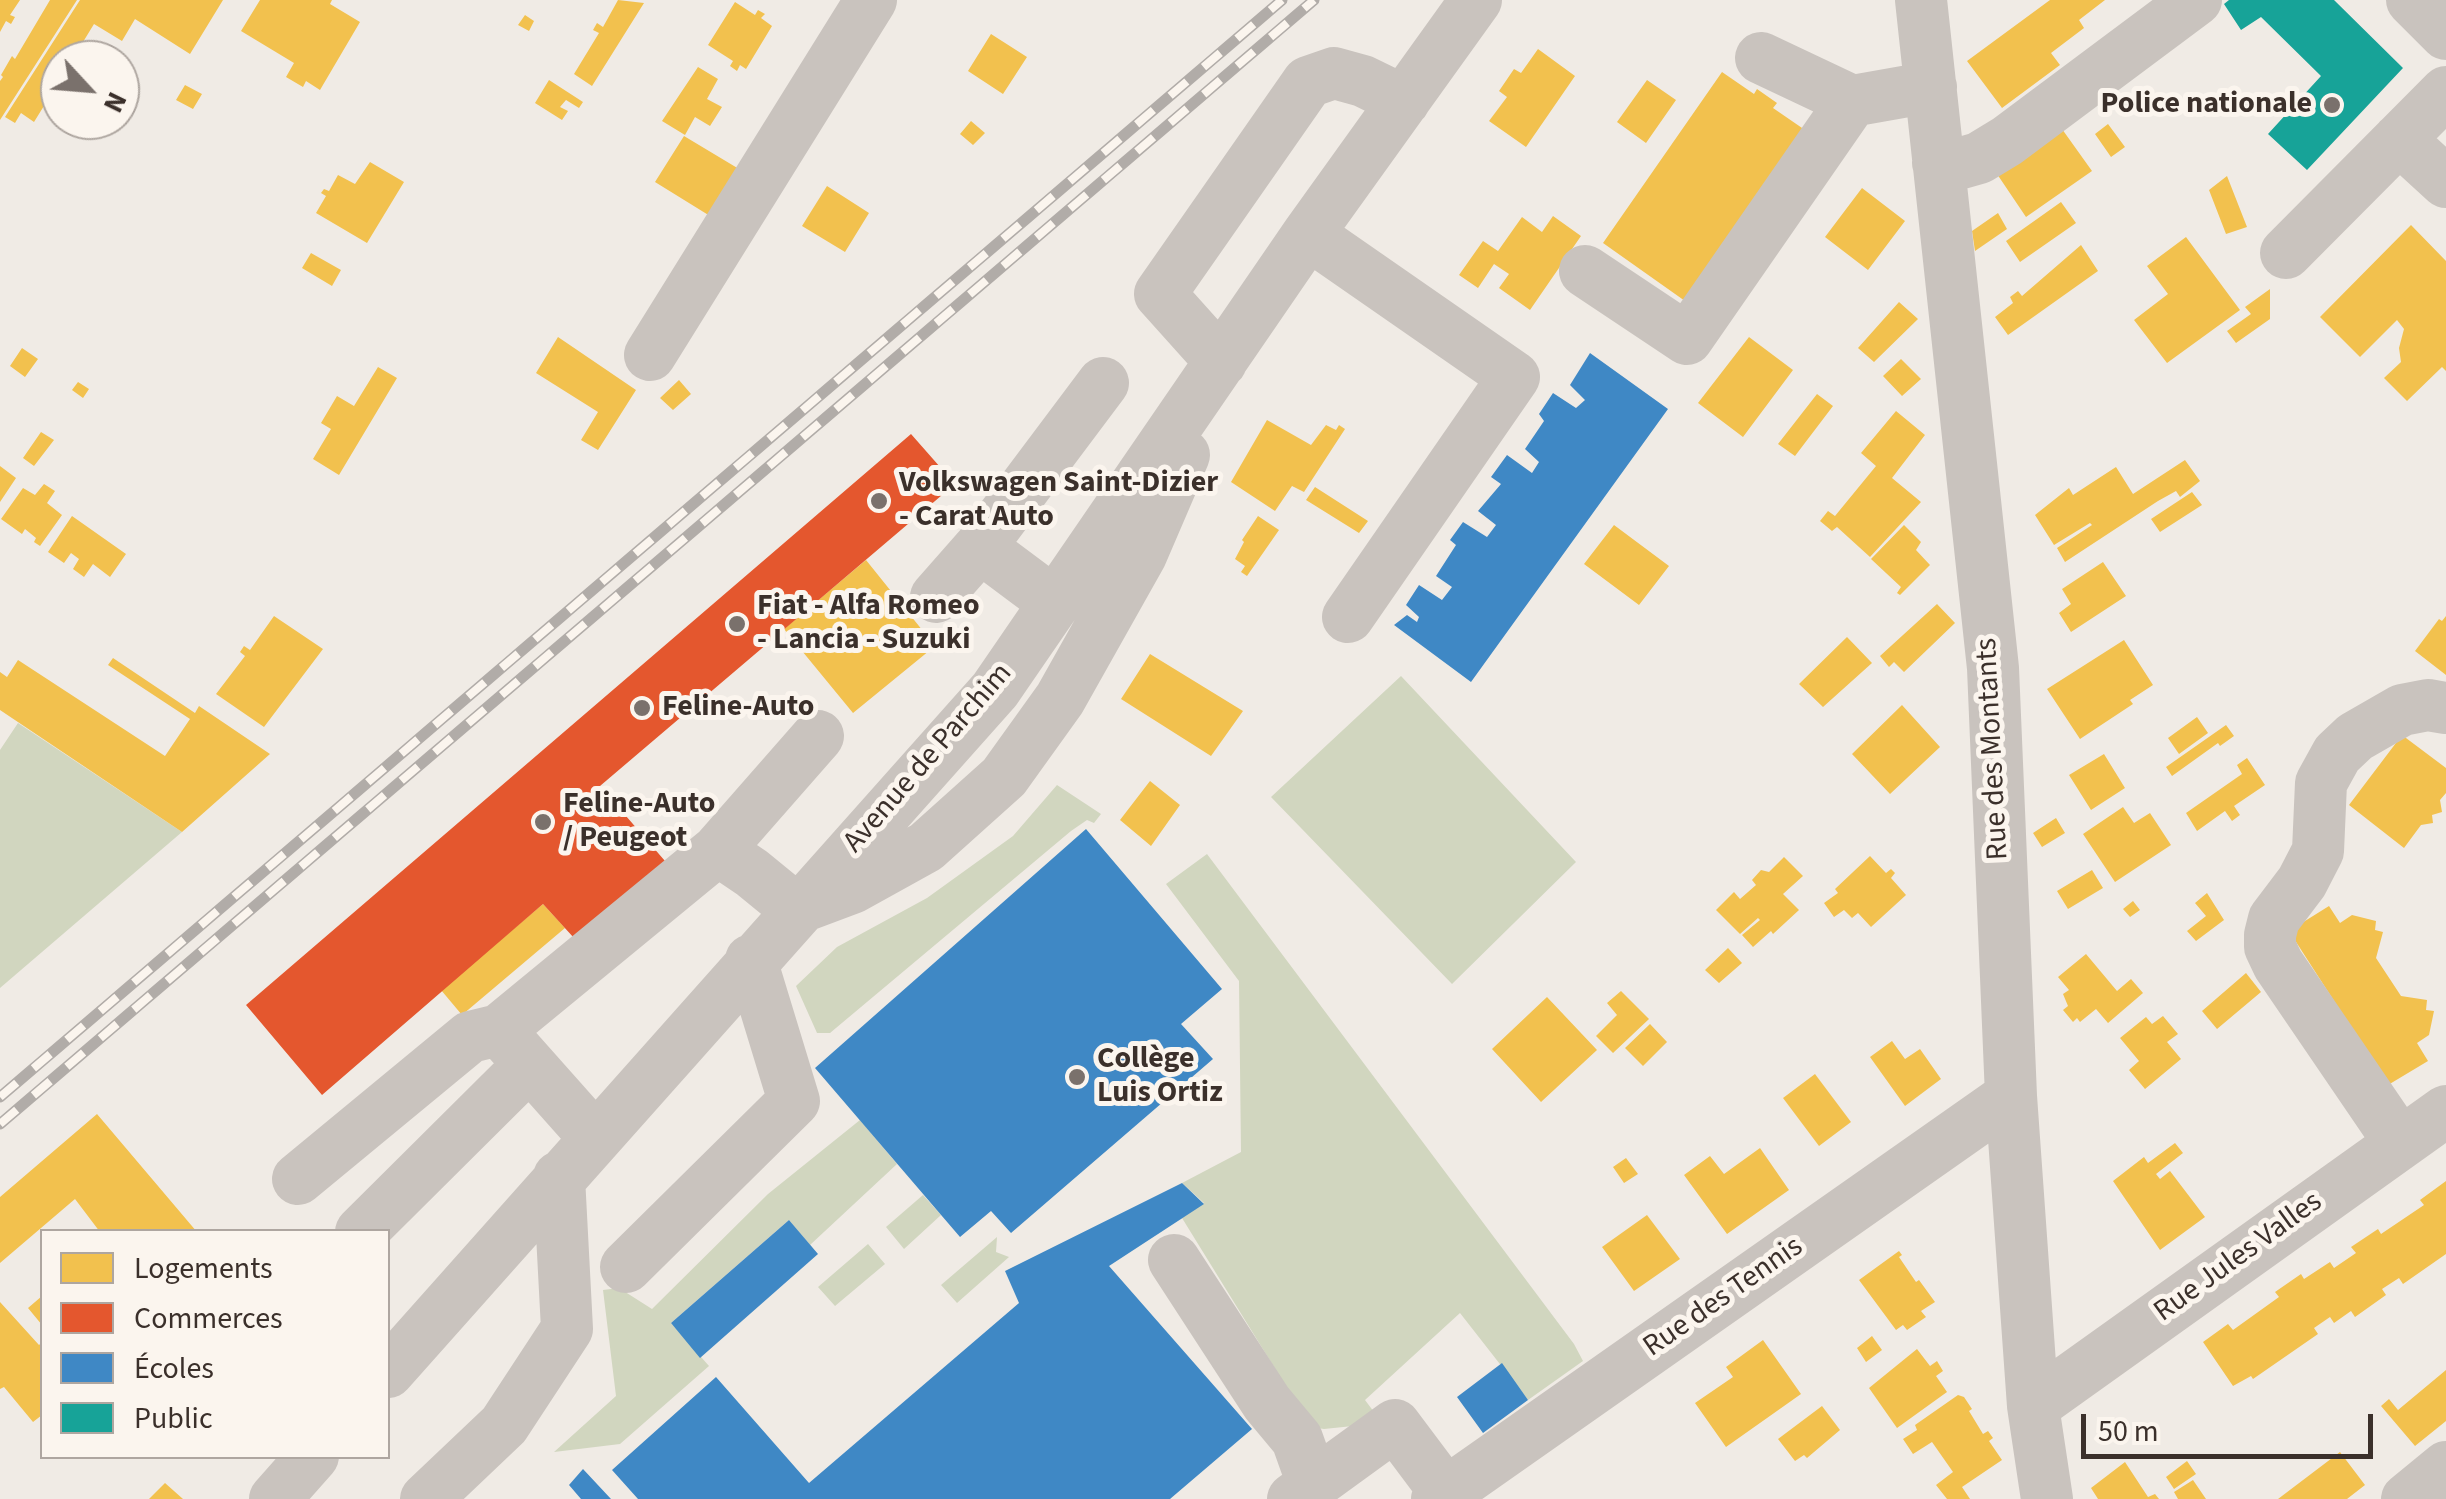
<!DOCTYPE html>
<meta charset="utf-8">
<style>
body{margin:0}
#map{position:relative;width:2446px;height:1499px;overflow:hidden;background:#f0ebe5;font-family:"Source Sans 3",sans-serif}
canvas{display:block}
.legend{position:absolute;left:40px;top:1229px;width:350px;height:230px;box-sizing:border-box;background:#fbf5ee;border:2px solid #aea6a0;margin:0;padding:12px 18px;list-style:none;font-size:30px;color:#3b302b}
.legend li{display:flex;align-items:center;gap:20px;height:50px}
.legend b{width:50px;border:2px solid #aea6a0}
.north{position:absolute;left:40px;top:40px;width:100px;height:100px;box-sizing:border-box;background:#fbf5ee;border:2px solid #aea6a0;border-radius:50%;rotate:116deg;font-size:28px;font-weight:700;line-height:40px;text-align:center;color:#3b302b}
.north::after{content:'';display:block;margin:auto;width:35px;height:45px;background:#7a716c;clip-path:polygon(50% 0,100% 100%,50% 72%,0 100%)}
.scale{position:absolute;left:2081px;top:1414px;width:292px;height:45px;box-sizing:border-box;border:5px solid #3b302b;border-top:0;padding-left:12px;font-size:30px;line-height:35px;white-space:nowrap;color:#3b302b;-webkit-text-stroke:8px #fbf5ee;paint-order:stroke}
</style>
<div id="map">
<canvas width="2446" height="1499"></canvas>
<ul class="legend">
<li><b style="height:28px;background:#f2c14e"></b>Logements</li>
<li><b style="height:28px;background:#e4572e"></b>Commerces</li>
<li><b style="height:28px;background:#3f88c5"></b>Écoles</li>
<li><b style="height:28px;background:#17a398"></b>Public</li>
</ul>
<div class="north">N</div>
<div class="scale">50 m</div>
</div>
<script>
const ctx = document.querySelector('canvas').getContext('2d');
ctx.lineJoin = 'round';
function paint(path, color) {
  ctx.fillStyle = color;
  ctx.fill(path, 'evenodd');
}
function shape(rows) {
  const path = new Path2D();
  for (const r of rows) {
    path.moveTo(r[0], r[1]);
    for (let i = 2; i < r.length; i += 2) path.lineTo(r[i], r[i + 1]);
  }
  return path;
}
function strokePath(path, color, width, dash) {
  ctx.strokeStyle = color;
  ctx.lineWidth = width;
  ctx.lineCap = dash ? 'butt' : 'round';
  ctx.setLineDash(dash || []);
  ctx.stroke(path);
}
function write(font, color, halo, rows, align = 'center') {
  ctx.font = font + ' "Source Sans 3",sans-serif';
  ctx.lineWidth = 10;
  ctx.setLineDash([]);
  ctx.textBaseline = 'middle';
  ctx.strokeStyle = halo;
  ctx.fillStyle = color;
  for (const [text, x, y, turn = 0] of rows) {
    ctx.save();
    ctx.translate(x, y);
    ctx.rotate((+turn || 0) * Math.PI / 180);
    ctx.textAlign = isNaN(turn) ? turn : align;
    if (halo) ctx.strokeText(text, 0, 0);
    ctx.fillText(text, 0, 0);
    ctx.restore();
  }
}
paint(shape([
 [1401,676,1576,862,1452,984,1271,797],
 [18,723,182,832,0,988,0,750],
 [1057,785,1101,814,1094,823,1087,820,1071,831,830,1033,817,1033,796,986,837,947,927,898,1013,836],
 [1207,854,1574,1344,1583,1361,1528,1400,1460,1313,1365,1400,1377,1416,1353,1426,1324,1429,1311,1427,1182,1218,1204,1203,1182,1183,1241,1152,1239,981,1166,884],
 [860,1120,897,1164,810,1245,789,1220,671,1323,709,1366,620,1444,554,1452,616,1396,603,1290,619,1288,652,1309,768,1194],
 [923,1195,941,1215,904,1249,886,1227],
 [997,1237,996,1252,1009,1257,957,1303,941,1285],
 [868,1244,885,1264,835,1306,818,1287]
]), '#d1d6bf');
paint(shape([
 [0,0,20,0,10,15,15,17,11,24,6,21,0,32],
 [50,0,77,0,0,120,0,81,3,77,1,75,12,56,15,59],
 [80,0,223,0,190,54,135,19,122,41,94,24,72,60,60,60,60,80,34,122,21,113,15,123,5,117],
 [260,0,332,0,330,4,360,22,320,90,306,81,303,87,286,77,294,63,241,31],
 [618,0,644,3,592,86,574,74,599,33,593,30,597,23,603,27],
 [2050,0,2105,0,2079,20,2084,28,2051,53,2060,65,2002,108,1967,61],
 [735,2,755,15,758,10,765,14,761,18,772,26,746,69,740,65,737,71,730,66,733,61,708,45],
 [525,15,534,21,529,31,518,25],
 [991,34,1027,57,1003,94,968,71],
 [1538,49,1575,76,1526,147,1489,121,1507,97,1499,91,1514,69,1521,73],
 [698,67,718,79,707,99,722,107,710,126,695,117,685,135,662,121],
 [1722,72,1754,94,1757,89,1777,103,1773,108,1805,130,1685,301,1603,243],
 [549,80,583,102,579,108,566,100,560,107,568,111,562,120,535,103],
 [1647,80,1676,100,1646,143,1617,122],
 [185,85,202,94,193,109,176,100],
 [971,121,985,133,973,145,960,134],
 [2108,124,2125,147,2111,157,2095,134],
 [2062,129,2092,171,2026,217,1997,174],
 [684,136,739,169,710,216,655,182],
 [370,162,404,182,367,243,316,213,326,196,321,193,324,189,329,191,338,175,355,184],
 [2227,176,2247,227,2226,234,2209,190],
 [827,186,869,213,845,252,802,226],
 [1862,188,1905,221,1868,270,1825,237],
 [2061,202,2076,223,2020,262,2006,241],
 [1998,213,2007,229,1975,251,1972,231],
 [1553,216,1581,236,1530,310,1499,288,1509,274,1494,264,1478,288,1459,275,1483,241,1498,251,1522,217,1542,232],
 [2411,225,2446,261,2446,371,2442,367,2407,401,2384,378,2401,362,2399,348,2404,329,2397,320,2360,357,2320,317],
 [2186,237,2240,310,2167,363,2134,320,2168,294,2147,266],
 [2081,245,2098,271,2008,335,1995,317,2013,303,2010,297,2018,291,2022,296],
 [311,253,341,270,332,286,302,268],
 [2270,289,2270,319,2236,343,2227,331,2251,314,2245,307],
 [1899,302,1918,319,1874,362,1858,348],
 [558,337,636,390,598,450,581,440,598,412,536,373],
 [1749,337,1793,370,1743,437,1698,403],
 [22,348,38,359,25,377,10,366],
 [1901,359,1921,379,1902,396,1883,376],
 [378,367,397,378,339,475,313,459,331,429,321,423,337,396,354,406],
 [679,380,691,394,673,410,660,398],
 [78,382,89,389,83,398,72,390],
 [1817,394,1833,406,1795,456,1778,444],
 [1896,411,1925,435,1892,478,1921,502,1870,557,1837,527,1832,531,1820,521,1828,511,1835,516,1876,466,1861,453],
 [1267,420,1311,445,1326,425,1336,430,1339,425,1345,429,1304,492,1292,486,1275,511,1231,482],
 [41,432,54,440,34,466,23,458],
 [2185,460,2200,481,2180,497,2176,491,2158,501,2065,562,2057,548,2092,525,2090,523,2054,545,2035,515,2069,488,2073,495,2116,467,2133,494],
 [0,466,16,478,0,502],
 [44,484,55,491,47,503,62,515,40,546,34,542,36,538,25,529,22,534,1,519,23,488,35,495],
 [1315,487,1368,521,1359,533,1306,500],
 [2192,492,2202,505,2160,532,2151,519],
 [72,516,126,554,110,577,93,564,84,577,73,569,79,559,71,553,64,563,48,552],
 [1258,516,1279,530,1247,576,1241,572,1245,566,1235,559,1244,542,1242,540],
 [1614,525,1669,566,1639,605,1584,564],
 [1904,525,1921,542,1916,550,1930,565,1900,595,1897,593,1901,587,1871,559],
 [866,560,935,646,853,713,784,629],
 [2103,562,2126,596,2071,632,2059,613,2071,604,2062,589],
 [1937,604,1955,623,1904,672,1894,662,1889,667,1880,656],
 [274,616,323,649,264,727,216,694,245,656,240,652,244,646,250,650],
 [2446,616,2446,675,2415,651,2439,619,2442,621],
 [1847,637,1872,663,1823,707,1799,684],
 [2124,640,2153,685,2130,700,2133,704,2080,739,2047,689],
 [1150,654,1243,711,1211,756,1121,699],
 [113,658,195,713,199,706,270,754,182,832,0,710,0,672,7,677,18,660,165,756,190,719,108,665],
 [1902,705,1940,747,1890,794,1852,754],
 [2197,717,2208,733,2179,754,2168,738],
 [2226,725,2234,736,2220,746,2218,743,2172,776,2166,767],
 [2402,735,2446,768,2446,793,2440,800,2442,812,2432,815,2433,823,2421,825,2404,848,2349,805],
 [2104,754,2125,788,2091,810,2069,775],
 [2247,758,2265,785,2234,806,2240,815,2232,821,2225,811,2197,831,2186,813,2242,774,2237,765],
 [1150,781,1180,805,1151,846,1120,820],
 [2123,807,2134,823,2150,813,2171,845,2115,882,2083,834],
 [2056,818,2065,833,2042,847,2033,833],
 [1870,856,1886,873,1891,869,1895,873,1891,878,1906,895,1871,927,1858,913,1852,918,1844,910,1834,917,1824,903,1838,893,1835,889],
 [1784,857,1803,876,1783,894,1799,910,1773,934,1771,931,1753,947,1742,935,1760,920,1758,918,1740,934,1716,910,1734,892,1740,899,1756,885,1752,880,1761,870,1769,872],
 [2092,870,2103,888,2068,909,2057,891],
 [2207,893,2224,920,2196,941,2187,931,2206,916,2195,903],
 [2133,901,2140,910,2130,917,2123,909],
 [543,904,565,928,462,1015,441,990],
 [2329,906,2340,923,2352,915,2376,921,2375,930,2383,932,2376,958,2401,996,2427,1000,2426,1010,2434,1011,2429,1035,2417,1043,2428,1061,2388,1085,2289,931],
 [1728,948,1742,963,1719,983,1705,970],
 [2086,954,2117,991,2131,979,2143,993,2108,1023,2096,1009,2080,1022,2077,1018,2073,1022,2063,1010,2068,1006,2063,994,2069,990,2058,977],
 [2246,973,2261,992,2217,1029,2202,1011],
 [1621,991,1649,1019,1613,1053,1596,1036,1617,1015,1607,1003],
 [1547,997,1597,1050,1541,1102,1492,1049],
 [2163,1016,2178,1034,2167,1042,2181,1059,2145,1089,2129,1070,2139,1061,2120,1038,2146,1017,2152,1024],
 [1650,1024,1667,1042,1643,1066,1625,1048],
 [1892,1041,1905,1059,1920,1049,1941,1079,1905,1106,1870,1057],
 [1815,1074,1851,1122,1819,1146,1783,1098],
 [97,1114,197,1232,100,1232,75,1199,0,1263,0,1197],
 [2175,1143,2183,1153,2156,1174,2160,1179,2170,1171,2205,1217,2160,1250,2113,1181,2144,1157,2148,1163],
 [1760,1148,1789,1190,1727,1234,1684,1175,1710,1156,1724,1174],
 [1626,1158,1638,1174,1624,1183,1613,1167],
 [2446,1181,2446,1254,2403,1284,2399,1278,2382,1289,2386,1295,2355,1317,2351,1311,2334,1323,2330,1317,2314,1328,2318,1334,2253,1379,2251,1376,2233,1386,2203,1342,2228,1324,2233,1330,2279,1297,2275,1292,2301,1274,2304,1279,2330,1262,2334,1268,2356,1253,2351,1247,2378,1229,2381,1234,2424,1205,2420,1200],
 [1647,1215,1680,1259,1634,1291,1602,1247],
 [1899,1251,1902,1255,1899,1257,1916,1282,1919,1280,1935,1302,1921,1311,1926,1317,1907,1330,1903,1325,1896,1330,1859,1280],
 [42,1296,42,1325,28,1308],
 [0,1302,39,1345,42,1342,42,1415,33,1422,4,1387,0,1389],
 [1872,1336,1882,1350,1866,1362,1857,1348],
 [1763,1340,1801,1394,1726,1447,1695,1403,1733,1377,1726,1367],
 [1917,1349,1930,1366,1937,1361,1943,1371,1936,1376,1947,1392,1897,1428,1869,1388],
 [2446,1370,2446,1421,2415,1446,2381,1406,2389,1399,2398,1410],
 [1958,1395,1964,1397,1972,1409,1969,1411,1983,1434,1988,1431,1993,1438,1989,1441,2002,1460,1962,1487,1970,1499,1947,1499,1936,1485,1953,1472,1932,1442,1913,1454,1903,1439,1917,1430,1915,1425],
 [1822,1406,1840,1430,1807,1458,1804,1455,1795,1461,1778,1439],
 [2340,1452,2365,1485,2347,1499,2278,1499],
 [2187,1461,2196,1474,2174,1489,2166,1477],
 [2125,1462,2148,1497,2155,1494,2159,1499,2098,1499,2091,1488],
 [2193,1480,2206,1499,2178,1499,2174,1492],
 [165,1483,183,1499,149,1499]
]), '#f2c14e');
paint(shape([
 [911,434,955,484,600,786,665,861,574,938,543,904,322,1095,246,1005]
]), '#e4572e');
paint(shape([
 [1590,353,1668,409,1471,682,1394,625,1407,615,1417,622,1419,617,1406,605,1419,585,1442,600,1452,587,1436,576,1456,545,1450,540,1463,522,1487,537,1496,525,1478,511,1501,484,1491,477,1507,455,1532,473,1539,462,1525,449,1544,421,1539,414,1553,393,1576,408,1585,400,1570,385],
 [1086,829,1222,989,1181,1024,1213,1059,1011,1233,991,1211,960,1237,815,1068],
 [1182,1183,1204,1204,1109,1266,1252,1429,1170,1499,638,1499,612,1470,716,1377,809,1483,1019,1303,1005,1271],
 [789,1220,818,1254,700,1358,671,1323],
 [1502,1363,1528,1400,1483,1433,1457,1397],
 [583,1469,611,1499,581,1499,569,1485]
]), '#3f88c5');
paint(shape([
 [2229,0,2334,0,2403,68,2307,170,2268,134,2321,76,2261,17,2241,30,2224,4]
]), '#17a398');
strokePath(shape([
 [1921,0,1993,668,2011,1096,2033,1406,2047,1499],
 [2412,0,2446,34],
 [1761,58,1852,101],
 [2399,139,2446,182],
 [1938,163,1958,164,1979,158,2007,141,2196,0],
 [1308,234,1514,377,1348,617],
 [2286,253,2446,92],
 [1585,271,1687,339,1852,101,1931,87],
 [650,355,871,0],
 [1221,362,1160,294,1308,82,1334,73,1363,81,1404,101],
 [980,547,1055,603],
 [936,597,980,547,1103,383],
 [718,850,818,736],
 [595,1138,499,1030,718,850,752,873,796,909,852,888,926,847,1004,777,1060,699,1141,555,1184,455],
 [2400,1143,2278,964,2270,947,2270,935,2274,919,2302,882,2318,851,2321,783,2337,754,2355,737,2402,710,2428,705,2446,708],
 [298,1179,470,1037,499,1030],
 [361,1232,529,1065],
 [1174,1260,1267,1403,1297,1439,1313,1484],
 [626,1267,794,1101,751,960],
 [388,1372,995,690,1308,234,1476,0],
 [2033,1406,2446,1111],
 [275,1499,313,1456],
 [426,1499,504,1425,567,1329,559,1177],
 [1293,1499,1395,1425,1446,1493],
 [1437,1499,2011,1096],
 [2407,1499,2446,1467]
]), '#c9c3be', 52);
const rail = shape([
 [0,1097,1282,0],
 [0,1124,1314,0]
]);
strokePath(rail, '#b1aca8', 11);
strokePath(rail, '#fbf5ee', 8, [22]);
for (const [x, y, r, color] of [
 [2332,105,10,"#7a716c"],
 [879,501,10,"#7a716c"],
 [737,624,10,"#7a716c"],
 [642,708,10,"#7a716c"],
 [543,822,10,"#7a716c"],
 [1077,1077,10,"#7a716c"]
]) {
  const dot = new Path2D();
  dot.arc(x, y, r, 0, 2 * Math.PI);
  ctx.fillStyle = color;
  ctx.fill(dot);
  strokePath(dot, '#fbf5ee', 4);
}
write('bold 30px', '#3b302b', '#fbf5ee', [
 ["Police nationale",2312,105,"right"],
 ["Volkswagen Saint-Dizier",899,484],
 ["- Carat Auto",899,518],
 ["Fiat - Alfa Romeo",757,607],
 ["- Lancia - Suzuki",757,641],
 ["Feline-Auto",662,708],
 ["Feline-Auto",563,805],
 ["/ Peugeot",563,839],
 ["Collège",1097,1060],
 ["Luis Ortiz",1097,1094]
], 'left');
write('30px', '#3b302b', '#fbf5ee', [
 ["Rue des Montants",1994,749,-93],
 ["Avenue de Parchim",929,759,-49],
 ["Rue Jules Valles",2239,1258,-36],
 ["Rue des Tennis",1724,1298,-35]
]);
</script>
